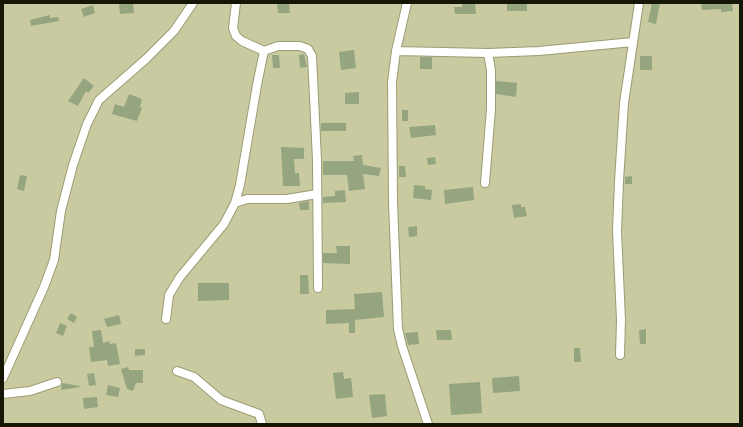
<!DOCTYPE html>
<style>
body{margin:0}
#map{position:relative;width:743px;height:427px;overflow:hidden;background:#c9caa0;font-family:"Roboto Condensed",sans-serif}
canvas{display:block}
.frame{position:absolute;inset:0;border:4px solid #161607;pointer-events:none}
</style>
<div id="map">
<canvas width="743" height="427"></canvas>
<div class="frame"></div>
</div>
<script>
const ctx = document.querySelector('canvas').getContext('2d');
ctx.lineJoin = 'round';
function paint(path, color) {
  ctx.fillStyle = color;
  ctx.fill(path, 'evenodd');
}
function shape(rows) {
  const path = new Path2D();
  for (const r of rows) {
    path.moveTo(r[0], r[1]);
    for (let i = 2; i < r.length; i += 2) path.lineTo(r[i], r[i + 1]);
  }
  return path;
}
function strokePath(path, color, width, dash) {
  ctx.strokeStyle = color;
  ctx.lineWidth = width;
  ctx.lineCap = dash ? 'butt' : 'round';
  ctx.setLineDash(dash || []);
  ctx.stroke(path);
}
paint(shape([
 [119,3,133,3,134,13,120,14],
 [277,3,289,3,290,13,278,13],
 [462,3,475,3,476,14,455,14,454,7,462,7],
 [507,3,527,3,527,11,507,11],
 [652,3,660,3,656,24,648,22],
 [701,3,732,3,733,11,721,12,721,9,702,10],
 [93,5,95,13,84,17,81,9],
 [50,15,50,18,58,17,59,21,31,26,30,20],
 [354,50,356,68,341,70,339,52],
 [304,54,307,67,300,68,299,55],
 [272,55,279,55,280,68,273,68],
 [640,56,652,56,652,70,640,70],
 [420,57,432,57,432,69,420,69],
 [84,78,94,86,88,93,86,91,78,106,68,101],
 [496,81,517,83,516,97,496,94],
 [359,92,359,104,345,104,345,93],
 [129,94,142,99,140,107,142,108,137,121,112,114,115,104,124,107],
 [402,110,408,110,408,121,402,121],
 [321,123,346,123,346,131,321,131],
 [435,125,436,135,411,138,409,127],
 [281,147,304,148,304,159,294,159,295,173,299,173,300,186,283,186],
 [362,155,363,165,381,168,379,176,363,174,365,189,349,191,347,175,323,175,323,161,354,161,353,156],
 [435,157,436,164,428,165,427,158],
 [399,166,405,166,406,177,399,177],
 [20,175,27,176,24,191,17,189],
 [632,176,632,184,625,184,625,177],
 [414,185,425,186,425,189,432,190,431,200,413,198],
 [473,187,474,200,445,204,444,190],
 [345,190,346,202,323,203,323,197,335,196,335,191],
 [309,201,309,210,300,210,299,203],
 [521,204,521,207,525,207,527,216,514,218,512,205],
 [417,226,417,236,409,237,408,227],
 [336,246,350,246,350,264,323,263,323,253,337,253],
 [300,275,308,275,309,294,300,294],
 [198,283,229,283,229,300,198,301],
 [382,292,384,317,355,320,355,333,349,333,349,323,326,324,326,310,355,309,354,294],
 [71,313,77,317,74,323,67,319],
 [119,315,121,324,107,327,104,319],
 [60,323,67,326,63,336,56,333],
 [646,329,646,344,640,344,639,330],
 [101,330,103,343,109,341,110,344,116,343,120,364,108,366,107,360,91,362,89,347,94,347,92,331],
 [436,330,451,330,452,340,437,340],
 [418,332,419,344,408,345,405,333],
 [574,348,580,348,581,362,574,362],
 [135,349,145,349,145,355,135,356],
 [128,367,129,370,143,370,143,383,136,383,133,391,127,389,121,369],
 [343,372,344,379,351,378,353,397,336,399,333,373],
 [94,373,96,385,89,386,87,374],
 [519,376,520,391,493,393,492,378],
 [480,382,482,413,451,415,449,384],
 [62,383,80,386,80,387,61,390],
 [108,385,120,388,118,397,106,395],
 [385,394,387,416,372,418,369,395],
 [97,397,98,407,84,409,83,398]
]), '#94a580');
const minor = shape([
 [236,3,233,28,236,36,242,41,264,51,278,46,300,46,308,49,312,56,317,160,318,288],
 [407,3,396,51,392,82,393,202,398,329,402,346,428,424],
 [396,51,488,53,539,51,633,42],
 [485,183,491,109,491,70,488,53],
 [235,203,247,199,287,199,317,194],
 [166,319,169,295,180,277,224,224,235,203,240,185,257,85,264,51],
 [620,355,621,320,617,231,619,181,624,103,639,3],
 [177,371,194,377,221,400,259,414,262,424],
 [3,378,44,287,54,260,61,211,73,165,87,124,99,100,146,59,174,31,193,3],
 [3,394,30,391,57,382]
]);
strokePath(minor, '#9c9c74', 10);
strokePath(minor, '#fff', 8);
</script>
